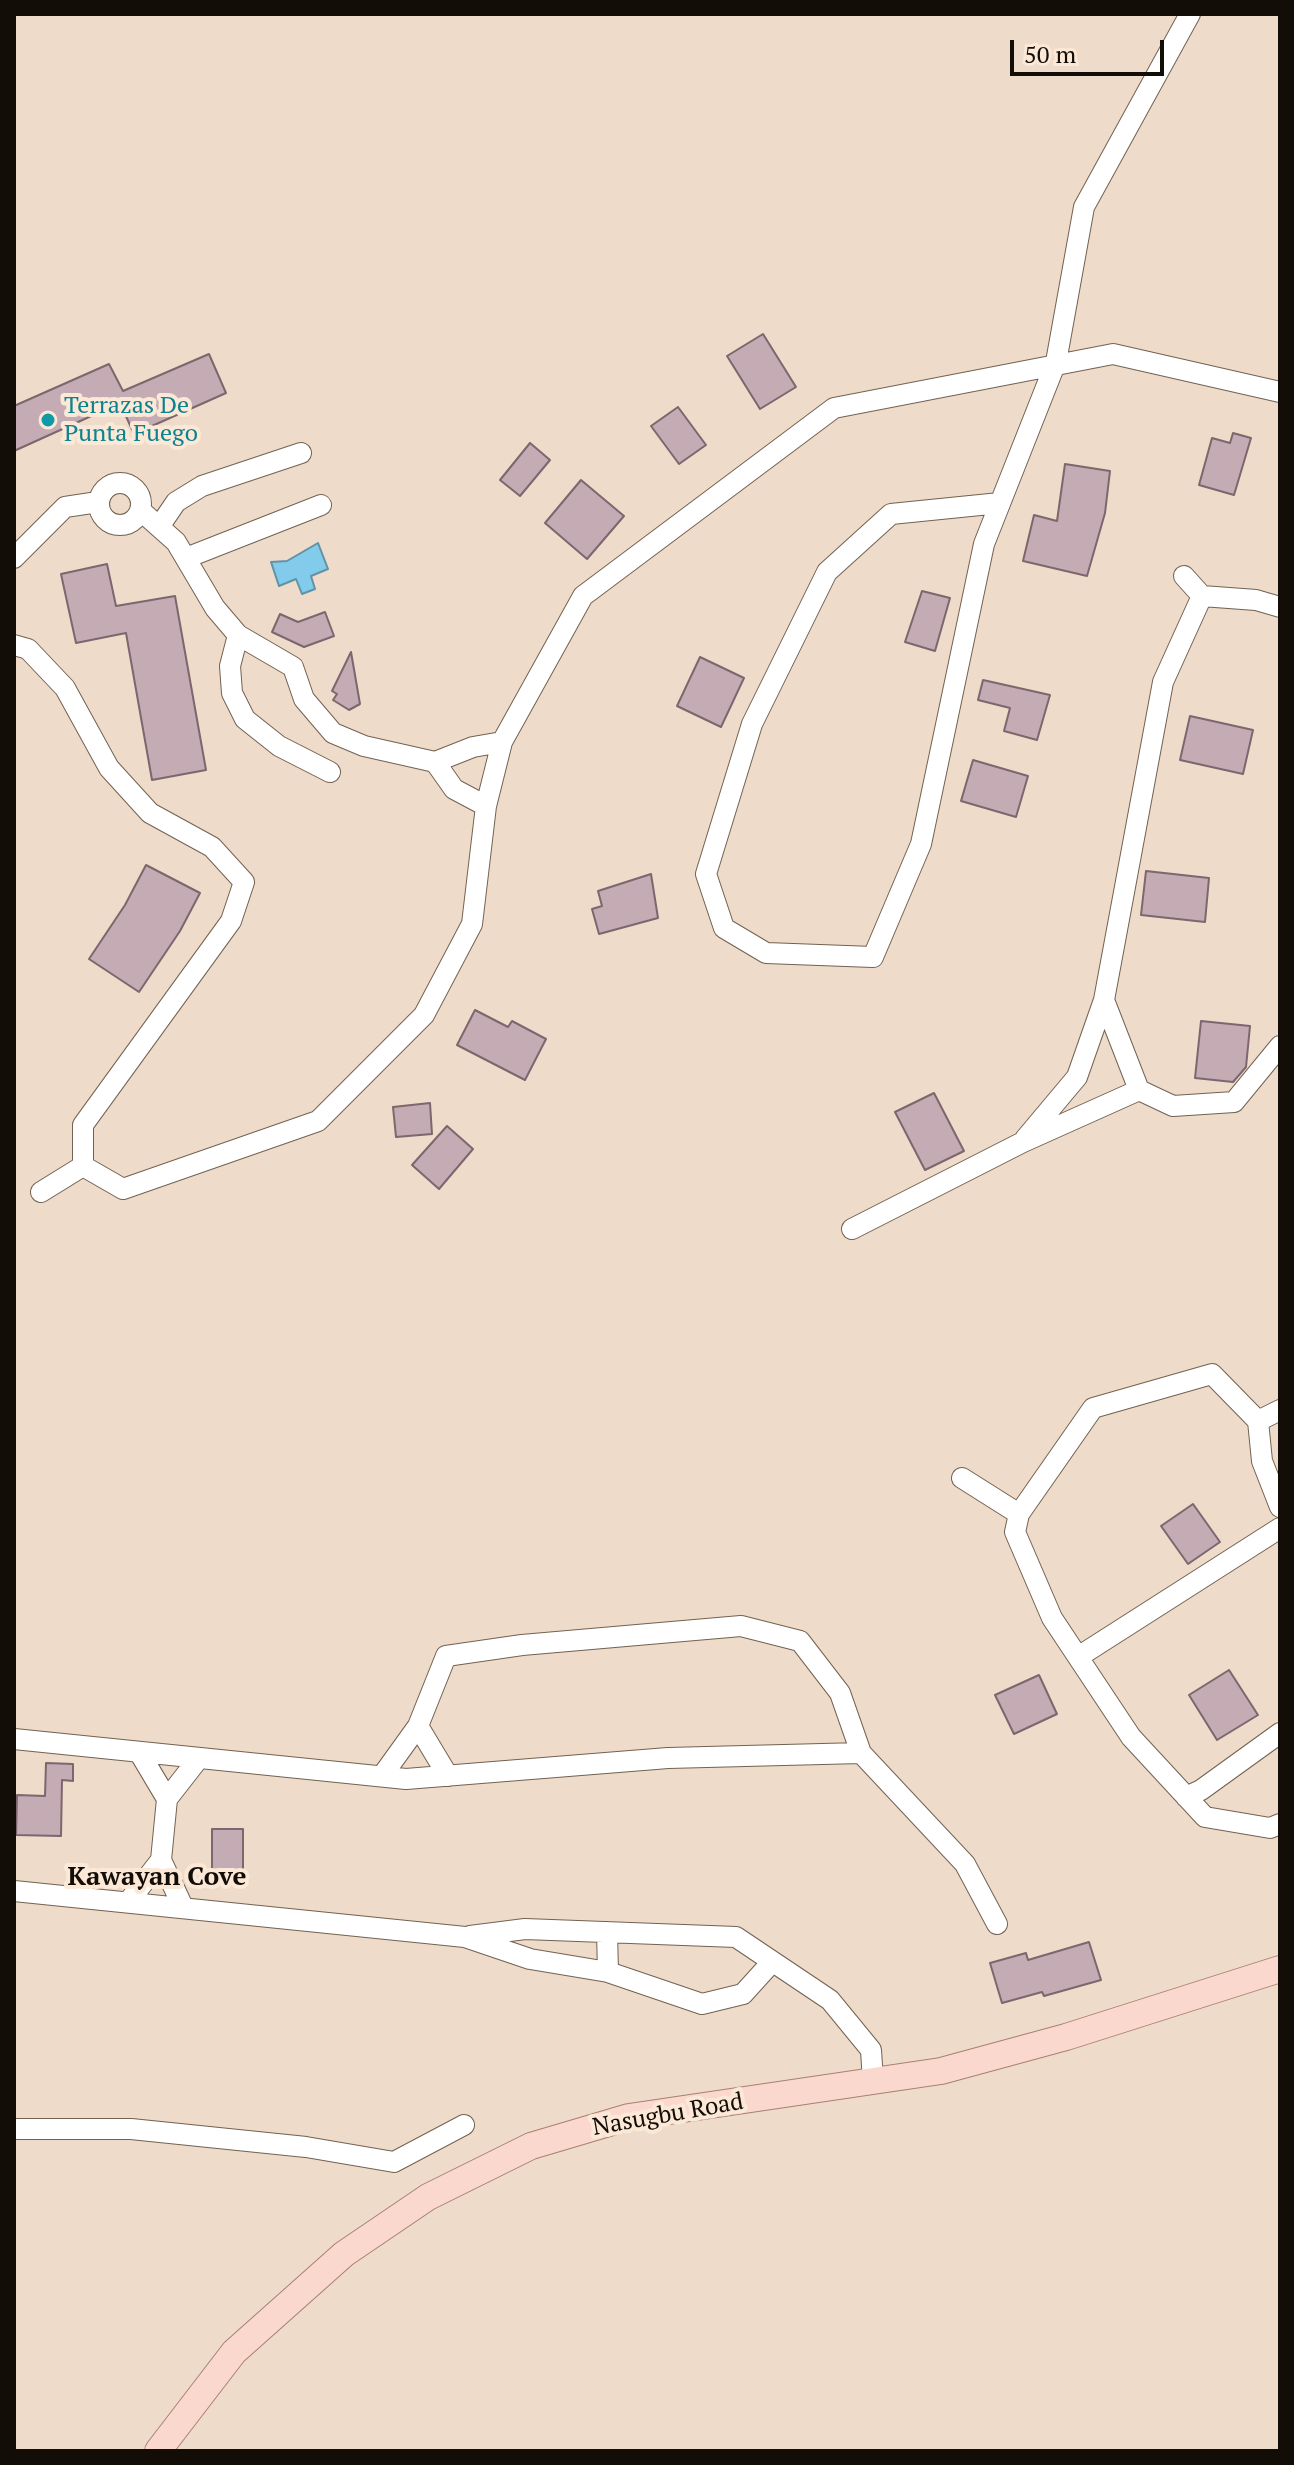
<!DOCTYPE html>
<style>
body{margin:0}
#map{position:relative;width:1294px;height:2465px;overflow:hidden;background:#eedbc9;font-family:"PT Serif",serif}
canvas{display:block}
.frame{position:absolute;inset:0;border:16px solid #130d07;pointer-events:none}
.scale{position:absolute;left:1010px;top:40px;width:154px;height:36px;box-sizing:border-box;border:4px solid #130d07;border-top:0;padding-left:10px;font-size:24px;line-height:28px;white-space:nowrap;color:#130d07;-webkit-text-stroke:6px #fbe8d6;paint-order:stroke}
</style>
<div id="map">
<canvas width="1294" height="2465"></canvas>
<div class="frame"></div>
<div class="scale">50 m</div>
</div>
<script>
const ctx = document.querySelector('canvas').getContext('2d');
ctx.lineJoin = 'round';
function paint(path, color) {
  ctx.fillStyle = color;
  ctx.fill(path, 'evenodd');
}
function shape(rows) {
  const path = new Path2D();
  for (const r of rows) {
    if (r.length === 3) {
      path.moveTo(r[0] + r[2], r[1]);
      path.arc(r[0], r[1], r[2], 0, 2 * Math.PI);
      continue;
    }
    path.moveTo(r[0], r[1]);
    for (let i = 2; i < r.length; i += 2) path.lineTo(r[i], r[i + 1]);
  }
  return path;
}
function strokePath(path, color, width, dash) {
  ctx.strokeStyle = color;
  ctx.lineWidth = width;
  ctx.lineCap = dash ? 'butt' : 'round';
  ctx.setLineDash(dash || []);
  ctx.stroke(path);
}
function write(font, color, halo, rows, align = 'center') {
  ctx.font = font + ' "PT Serif",serif';
  ctx.lineWidth = 8;
  ctx.setLineDash([]);
  ctx.textBaseline = 'middle';
  ctx.strokeStyle = halo;
  ctx.fillStyle = color;
  for (const [text, x, y, turn = 0] of rows) {
    ctx.save();
    ctx.translate(x, y);
    ctx.rotate((+turn || 0) * Math.PI / 180);
    ctx.textAlign = isNaN(turn) ? turn : align;
    if (halo) ctx.strokeText(text, 0, 0);
    ctx.fillText(text, 0, 0);
    ctx.restore();
  }
}
const water = shape([
 [318,543,328,569,311,576,315,589,302,594,296,579,279,586,271,562,287,561,318,543]
]);
paint(water, '#83cbea');
strokePath(water, '#6192a6', 2);
const building = shape([
 [763,334,796,387,760,409,727,356,763,334],
 [209,354,226,393,134,434,120,403,14,451,14,406,109,364,123,391,209,354],
 [678,407,706,445,679,464,651,426,678,407],
 [1233,433,1251,438,1234,495,1199,485,1212,438,1230,443,1233,433],
 [530,443,550,460,520,496,500,480,530,443],
 [1065,464,1110,471,1105,513,1087,576,1023,561,1034,515,1057,521,1065,464],
 [581,480,624,516,587,559,545,523,581,480],
 [107,564,116,606,175,596,206,770,152,780,126,633,76,643,61,574,107,564],
 [922,591,950,598,935,651,905,642,922,591],
 [325,612,334,636,304,647,272,632,280,614,298,622,325,612],
 [351,652,360,704,349,710,333,700,337,694,332,691,351,652],
 [700,657,744,678,721,727,677,706,700,657],
 [983,680,1050,695,1037,740,1004,731,1010,708,978,700,983,680],
 [1190,716,1253,730,1243,774,1180,760,1190,716],
 [973,760,1028,776,1016,817,961,801,973,760],
 [146,865,200,893,180,931,139,992,89,959,125,905,146,865],
 [1146,871,1209,878,1205,922,1141,915,1146,871],
 [651,874,658,918,599,934,592,909,602,906,598,891,651,874],
 [475,1010,508,1027,512,1021,546,1039,525,1080,457,1045,475,1010],
 [1201,1021,1250,1026,1246,1067,1233,1082,1195,1078,1201,1021],
 [934,1093,964,1151,925,1170,895,1112,934,1093],
 [430,1103,432,1134,396,1137,393,1107,430,1103],
 [447,1126,473,1149,439,1189,412,1165,447,1126],
 [1193,1504,1220,1542,1188,1564,1161,1526,1193,1504],
 [1229,1670,1258,1715,1217,1740,1189,1695,1229,1670],
 [1039,1675,1057,1714,1014,1734,995,1695,1039,1675],
 [46,1763,73,1764,73,1781,62,1780,61,1836,16,1835,17,1795,45,1796,46,1763],
 [212,1829,243,1829,243,1871,212,1871,212,1829],
 [1089,1942,1101,1980,1044,1996,1042,1992,1002,2003,990,1963,1026,1953,1028,1960,1089,1942]
]);
paint(building, '#c4abb4');
strokePath(building, '#7d666e', 2);
const minor = shape([
 [120,504,21],
 [1000,503,891,514,827,572,752,724,706,874,724,928,766,953,873,957,921,844,984,544,1056,362,1084,207,1190,14],
 [140,510,176,542,215,608,238,635,293,667,304,699,333,733,364,746,435,762],
 [159,527,176,502,202,486,301,453],
 [14,558,65,507,98,502],
 [186,558,321,505],
 [1184,576,1202,596],
 [1280,607,1256,600,1202,596,1163,682,1104,1000,1139,1090,1173,1106,1234,1102,1280,1046],
 [238,635,230,666,232,693,245,719,279,746,330,772],
 [14,645,28,649,65,688,109,768,150,813,212,847,244,882,231,921,83,1125,83,1166,123,1189,318,1121,424,1015,472,924,486,806,502,742,583,596,834,408,1113,354,1280,392],
 [486,806,454,789,435,762,473,747,502,742],
 [1025,1139,1077,1077,1104,1000],
 [41,1192,83,1166],
 [852,1229,1023,1142,1139,1090],
 [1258,1421,1280,1410],
 [962,1478,1019,1514],
 [1280,1507,1262,1461,1258,1421,1212,1374,1093,1408,1019,1514,1015,1532,1052,1618,1131,1737,1205,1817,1270,1828,1280,1824],
 [1078,1657,1280,1528],
 [418,1726,446,1656,522,1645,741,1626,800,1641,840,1693,861,1753,965,1864,997,1924],
 [14,1739,406,1779,668,1758,861,1753],
 [139,1752,167,1799,199,1758],
 [382,1776,418,1726,448,1776],
 [1186,1797,1201,1790,1280,1733],
 [161,1860,167,1799],
 [14,1891,465,1937,530,1959,608,1972,702,2004,743,1994,772,1962],
 [129,1901,161,1860,183,1907],
 [607,1932,608,1972],
 [470,1936,525,1929,736,1937,830,2000,871,2050,873,2082],
 [14,2129,131,2129,306,2147,394,2162,464,2125]
]);
const major = shape([
 [158,2451,234,2352,344,2254,428,2197,531,2146,629,2117,941,2071,1066,2037,1280,1969]
]);
strokePath(minor, '#726252', 22);
strokePath(major, '#a88072', 28);
strokePath(minor, '#fff', 20);
strokePath(major, '#fbd8cd', 26);
for (const [x, y, r, color] of [
 [48,420,8,"#0f9aa8"]
]) {
  const dot = new Path2D();
  dot.arc(x, y, r, 0, 2 * Math.PI);
  ctx.fillStyle = color;
  ctx.fill(dot);
  strokePath(dot, '#fbe8d6', 3);
}
write('24px', '#0d838f', '#fbe8d6', [
 ["Terrazas De",64,406],
 ["Punta Fuego",64,434]
], 'left');
write('24px', '#130d07', '#fbe8d6', [
 ["Nasugbu Road",668,2115,-10]
]);
write('bold 26px', '#130d07', '#fbe8d6', [
 ["Kawayan Cove",157,1878]
]);
</script>
